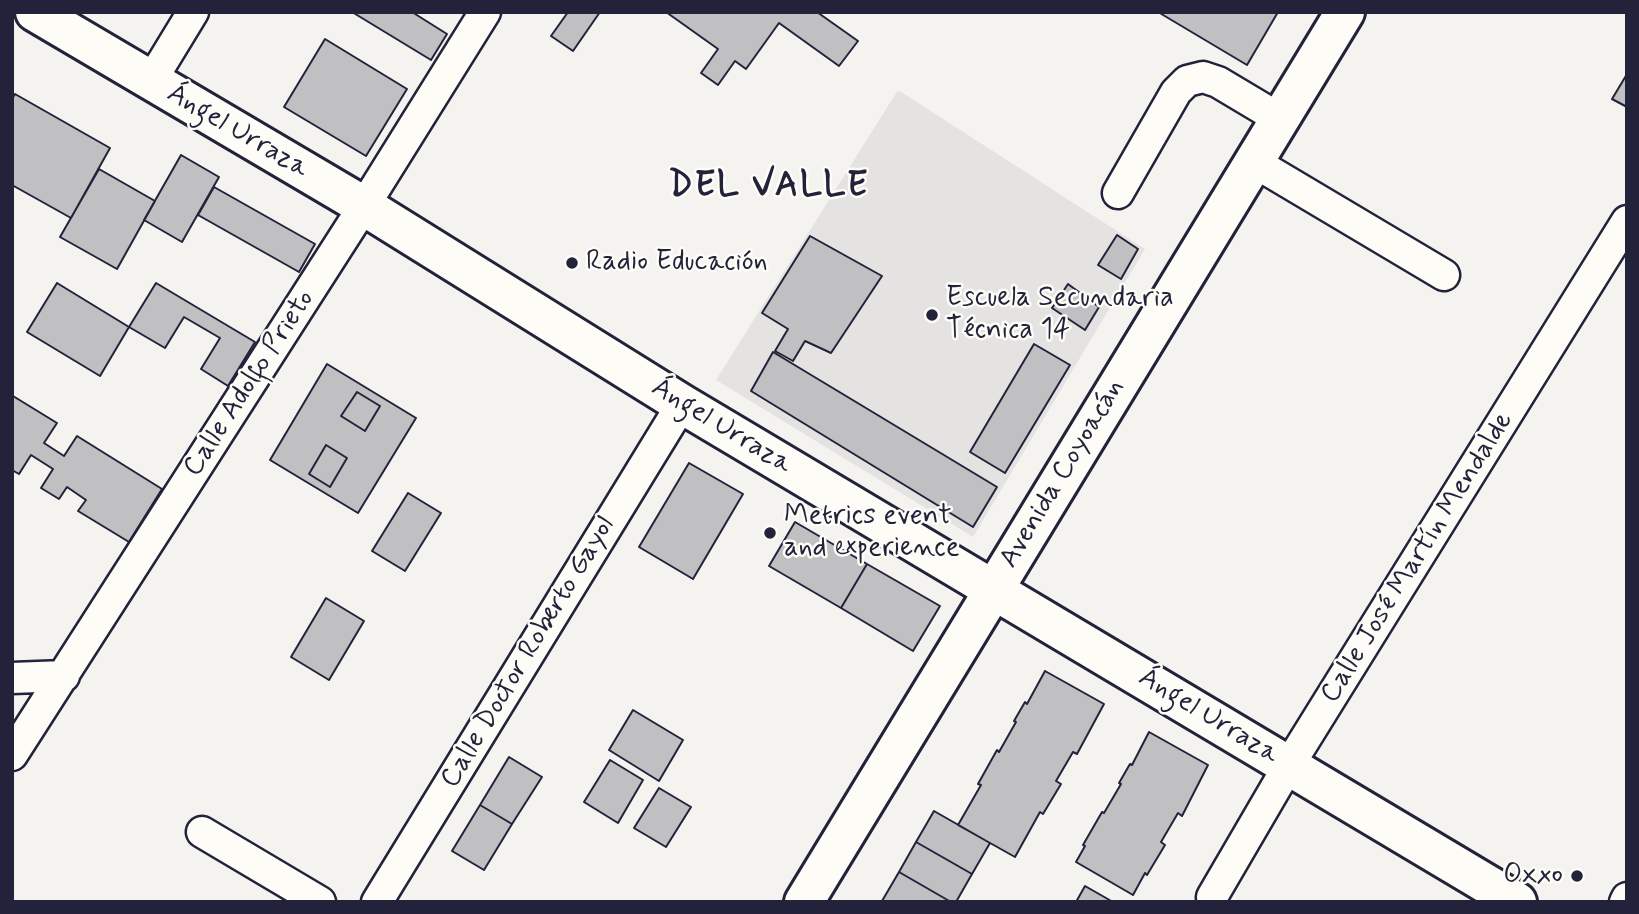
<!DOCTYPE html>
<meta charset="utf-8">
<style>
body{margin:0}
#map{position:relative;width:1639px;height:914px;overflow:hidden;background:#f4f3ef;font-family:Mynerve,sans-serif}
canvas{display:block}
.frame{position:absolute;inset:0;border:14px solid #22223b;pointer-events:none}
</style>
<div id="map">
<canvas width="1639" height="914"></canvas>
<div class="frame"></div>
</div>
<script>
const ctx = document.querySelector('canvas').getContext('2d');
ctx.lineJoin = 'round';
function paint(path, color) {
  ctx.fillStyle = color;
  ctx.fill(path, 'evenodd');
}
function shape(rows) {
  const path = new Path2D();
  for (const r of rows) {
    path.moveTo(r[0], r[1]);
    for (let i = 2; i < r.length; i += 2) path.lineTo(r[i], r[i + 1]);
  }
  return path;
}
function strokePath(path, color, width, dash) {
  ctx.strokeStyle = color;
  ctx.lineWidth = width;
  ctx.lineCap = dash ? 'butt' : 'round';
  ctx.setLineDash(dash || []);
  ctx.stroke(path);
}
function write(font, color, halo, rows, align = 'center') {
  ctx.font = font + ' Mynerve,sans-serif';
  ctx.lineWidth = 5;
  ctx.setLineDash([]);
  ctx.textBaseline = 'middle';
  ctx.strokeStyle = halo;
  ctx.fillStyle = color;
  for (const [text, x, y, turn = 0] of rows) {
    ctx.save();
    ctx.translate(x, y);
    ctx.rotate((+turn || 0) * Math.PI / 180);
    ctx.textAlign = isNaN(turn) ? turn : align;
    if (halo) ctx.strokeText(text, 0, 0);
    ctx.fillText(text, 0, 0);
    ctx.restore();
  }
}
paint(shape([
 [898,90,1145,249,973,537,716,380]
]), '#e4e3e2');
const building = shape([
 [352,12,412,12,447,34,431,60,352,12],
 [568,12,600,12,573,51,551,36,568,12],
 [666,12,817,12,858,41,839,66,779,23,746,69,735,61,718,85,701,73,718,49,666,12],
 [1158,12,1278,12,1247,65,1158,12],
 [325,39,407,89,366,156,284,107,325,39],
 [1627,74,1627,107,1612,99,1627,74],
 [15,94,110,148,71,218,12,185,12,99,15,94],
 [181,155,219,177,182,242,144,220,181,155],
 [99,169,155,201,117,269,60,237,99,169],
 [214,187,315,244,299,272,198,215,214,187],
 [1117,235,1138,249,1121,279,1098,265,1117,235],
 [810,236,882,276,831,353,805,341,793,361,775,351,788,329,762,313,810,236],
 [57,283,129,327,100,376,27,332,57,283],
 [156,283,255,342,228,386,201,369,220,338,184,317,165,348,129,327,156,283],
 [1068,284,1099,307,1085,330,1052,308,1068,284],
 [1034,344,1070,365,1005,473,970,452,1034,344],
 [773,352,997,487,973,527,751,391,773,352],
 [327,364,416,418,358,513,270,460,327,364],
 [357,392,380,406,365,431,341,416,357,392],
 [326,445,347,458,330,487,309,474,326,445],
 [357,392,380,406,365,431,341,416,357,392],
 [13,396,57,423,44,443,64,456,77,436,162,489,129,542,78,511,86,500,67,487,59,499,41,488,53,469,31,455,19,474,12,470,13,396],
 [326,445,347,458,330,487,309,474,326,445],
 [689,463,743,494,693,579,639,547,689,463],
 [408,493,441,513,405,571,372,551,408,493],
 [795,522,867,564,841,608,769,566,795,522],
 [867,564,940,606,913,651,841,608,867,564],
 [326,598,364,621,329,680,291,657,326,598],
 [1045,671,1104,704,1077,754,1073,752,1056,781,1061,784,1043,814,1040,812,1015,857,958,825,981,785,978,784,997,750,999,752,1016,722,1014,721,1025,702,1027,704,1045,671],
 [633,710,683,740,659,781,609,750,633,710],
 [1149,732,1208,765,1182,816,1178,813,1161,842,1165,845,1147,875,1145,873,1133,895,1076,862,1085,846,1083,845,1102,812,1104,813,1121,784,1119,783,1130,764,1132,765,1149,732],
 [509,757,542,777,512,824,480,805,509,757],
 [610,760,643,780,618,823,584,802,610,760],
 [659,788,691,807,666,847,634,828,659,788],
 [480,805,512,824,484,870,452,851,480,805],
 [934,811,990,843,972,874,916,842,934,811],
 [916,842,972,874,956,902,951,902,899,872,916,842],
 [899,872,951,902,882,901,899,872],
 [1085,886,1113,902,1076,902,1085,886]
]);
paint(building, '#c0bfc2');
strokePath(building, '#22223b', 2);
const minor = shape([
 [151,81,193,12],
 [1254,162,1444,275],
 [1118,193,1176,92,1187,81,1203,77,1218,82,1280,119],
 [12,678,64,676],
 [12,755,364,206,485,12],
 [202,832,320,902],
 [377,902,682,404],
 [1213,902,1212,897,1289,765,1627,221],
 [1625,902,1627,898]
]);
const major = shape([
 [35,12,364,206,682,404,1517,902],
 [804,902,1345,12]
]);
strokePath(minor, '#22223b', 35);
strokePath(major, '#22223b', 44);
strokePath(minor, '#fdfcf7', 30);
strokePath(major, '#fdfcf7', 38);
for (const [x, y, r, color] of [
 [572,263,7,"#22223b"],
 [932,315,7,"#22223b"],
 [770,533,7,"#22223b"],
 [1577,876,7,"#22223b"]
]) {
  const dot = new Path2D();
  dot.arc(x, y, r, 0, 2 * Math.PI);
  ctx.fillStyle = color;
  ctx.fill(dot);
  strokePath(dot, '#fdfcf7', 2.5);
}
write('28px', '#22223b', '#fdfcf7', [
 ["Ángel Urraza",237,132,30],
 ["Calle Adolfo Prieto",250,384,-57],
 ["Ángel Urraza",721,427,31],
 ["Avenida Coyoacán",1063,474,-59],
 ["Calle José Martín Mendalde",1418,558,-58],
 ["Calle Doctor Roberto Gayol",529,653,-59],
 ["Ángel Urraza",1208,717,31]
]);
write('28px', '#22223b', '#fdfcf7', [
 ["Radio Educación",586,263],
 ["Escuela Secundaria",946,299],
 ["Técnica 14",946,331],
 ["Metrics event",784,517],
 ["and experience",784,549],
 ["Oxxo",1563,876,"right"]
], 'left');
ctx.letterSpacing = '2px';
write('bold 35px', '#22223b', '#fdfcf7', [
 ["DEL VALLE",769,188]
]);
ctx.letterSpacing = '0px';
</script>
